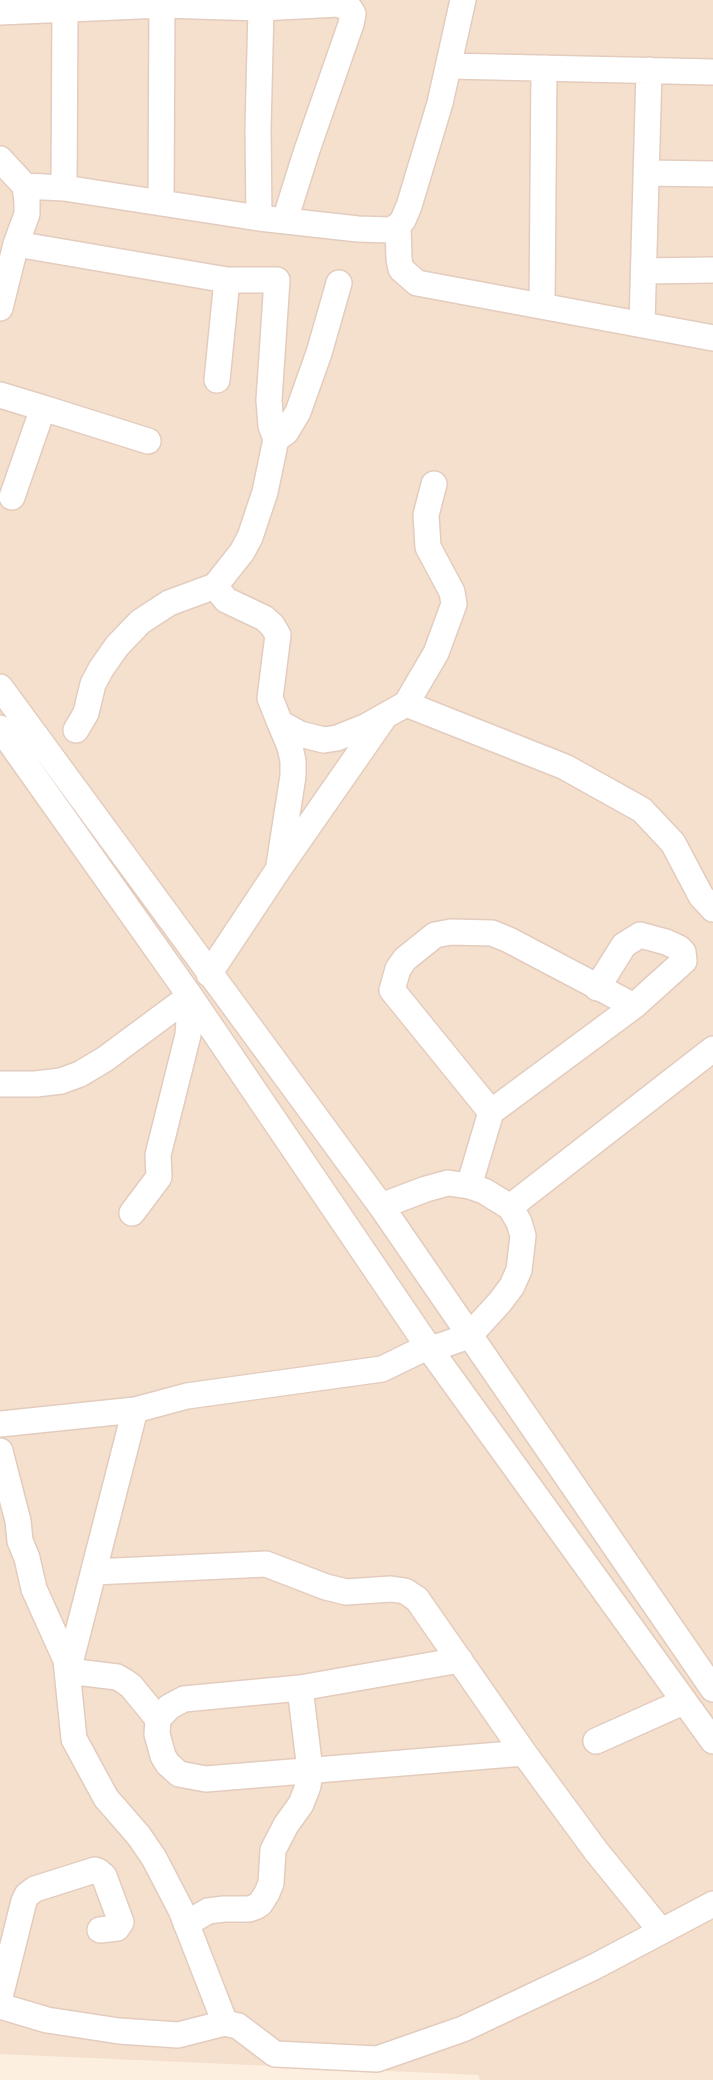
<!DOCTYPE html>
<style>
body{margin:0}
canvas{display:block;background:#fdefdf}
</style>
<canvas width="713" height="2080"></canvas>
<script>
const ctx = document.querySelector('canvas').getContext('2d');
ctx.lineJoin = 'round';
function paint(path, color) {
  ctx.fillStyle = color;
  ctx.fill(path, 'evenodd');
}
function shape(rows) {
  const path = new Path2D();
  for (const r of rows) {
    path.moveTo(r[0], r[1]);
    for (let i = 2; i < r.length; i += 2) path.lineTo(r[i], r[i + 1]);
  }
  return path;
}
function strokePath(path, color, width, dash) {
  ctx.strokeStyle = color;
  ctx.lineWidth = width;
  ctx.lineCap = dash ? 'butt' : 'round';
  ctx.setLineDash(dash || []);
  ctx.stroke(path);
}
paint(shape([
 [0,0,713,0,713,2080,480,2080,478,2075,0,2054]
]), '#f5e0cd');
const minor = shape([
 [0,12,162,5,261,8,338,4,350,9,353,14,351,24,307,150,285,220],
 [450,66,713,72],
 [0,159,25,186,27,202,27,214,16,244,0,308],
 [646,173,713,174],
 [25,186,64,188,259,218,358,229,390,230,398,226,403,220,409,206,440,103,463,0],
 [64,188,65,10],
 [161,203,162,5],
 [259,218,258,129,261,8],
 [398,226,399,259,401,269,417,283,713,338],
 [16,244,227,280,277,280,269,400,271,426,276,439,265,492,250,537,242,552,215,586,169,603,140,622,117,646,101,669,93,684,86,713,76,730],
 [644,271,713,270],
 [542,306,544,68],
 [642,324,649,70],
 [217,380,227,280],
 [0,395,43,408,12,497],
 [43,408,148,441],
 [276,439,286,432,298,412,319,353,339,283],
 [215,586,226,600,264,618,272,625,278,635,270,698,280,723,300,734,324,740,337,738,367,726,406,704,565,767,642,810,673,843,701,896,713,909],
 [0,687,381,1206,713,1689],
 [406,704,436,653,454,604,452,592,428,547,426,515,434,484],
 [0,728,190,996,429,1348,713,1741],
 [279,865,293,776,293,761,290,747,280,723],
 [209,974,278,870,383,719],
 [0,1084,36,1084,61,1081,80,1074,105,1059,190,996],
 [491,1112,392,990,398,969,405,959,435,935,451,932,492,933,509,940,634,1006],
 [469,1186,491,1112,634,1006,684,961,683,952,679,948,666,942,640,935,624,945,597,988],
 [510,1207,713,1049],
 [132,1213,159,1177,158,1155,188,1035,189,1021,182,1002],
 [0,1424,135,1410,187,1396,382,1369,423,1349,440,1346,469,1336,500,1302,512,1286,519,1270,523,1236,519,1222,510,1207,484,1191,469,1186,448,1183,426,1189,381,1206],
 [0,1451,18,1521,20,1541,27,1558,34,1589,66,1660,74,1739,106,1798,139,1836,154,1858,181,1910,225,2023],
 [94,1572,266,1564,326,1587,346,1592,391,1589,405,1591,417,1599,524,1753,596,1851,661,1931],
 [460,1660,300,1688,184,1699,169,1707,158,1719,157,1734,163,1756,168,1764,179,1774,206,1779,524,1753],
 [68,1671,135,1410],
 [68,1671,117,1677,124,1681,131,1686,158,1719],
 [596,1741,683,1702],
 [186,1924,208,1911,224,1909,249,1909,255,1907,260,1904,267,1893,271,1883,273,1850,286,1825,301,1804,308,1786,310,1770,300,1688],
 [0,1997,24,1901,27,1895,35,1889,95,1870,98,1871,104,1876,121,1922,117,1928,100,1930],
 [0,2006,47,2020,119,2031,178,2035,225,2023,238,2026,275,2054,377,2059,463,2029,594,1967,713,1904]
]);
strokePath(minor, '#e3ccbe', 28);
strokePath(minor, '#fff', 25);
</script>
